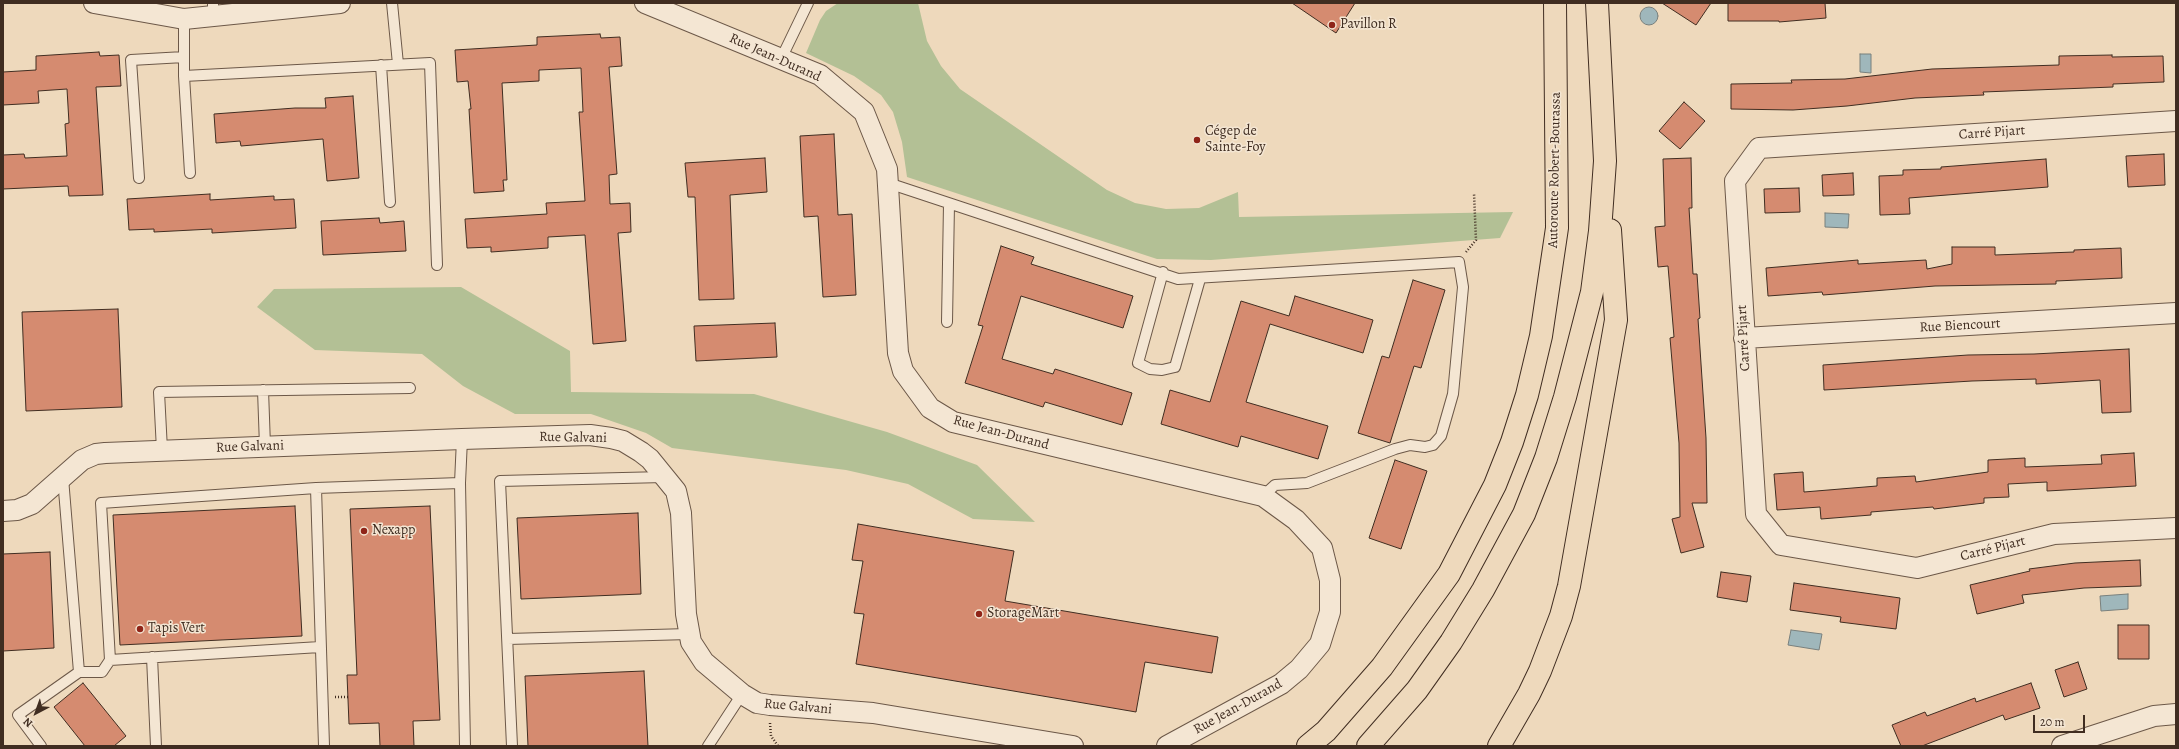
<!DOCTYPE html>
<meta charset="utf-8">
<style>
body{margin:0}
#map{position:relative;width:2179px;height:749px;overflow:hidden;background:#eed9bc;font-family:Alegreya,serif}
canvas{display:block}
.frame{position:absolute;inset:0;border:4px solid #402d21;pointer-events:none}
.north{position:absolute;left:16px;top:693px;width:40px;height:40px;-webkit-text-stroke:3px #f4e6d3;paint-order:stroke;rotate:221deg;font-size:11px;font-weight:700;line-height:16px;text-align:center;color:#402d21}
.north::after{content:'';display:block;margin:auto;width:14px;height:18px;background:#402d21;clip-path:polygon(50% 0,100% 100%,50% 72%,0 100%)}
.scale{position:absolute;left:2033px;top:715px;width:52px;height:18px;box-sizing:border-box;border:2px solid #402d21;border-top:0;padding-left:5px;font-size:12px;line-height:14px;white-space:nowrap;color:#402d21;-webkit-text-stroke:3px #f4e6d3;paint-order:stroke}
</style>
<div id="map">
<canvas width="2179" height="749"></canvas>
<div class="frame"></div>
<div class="north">N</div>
<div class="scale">20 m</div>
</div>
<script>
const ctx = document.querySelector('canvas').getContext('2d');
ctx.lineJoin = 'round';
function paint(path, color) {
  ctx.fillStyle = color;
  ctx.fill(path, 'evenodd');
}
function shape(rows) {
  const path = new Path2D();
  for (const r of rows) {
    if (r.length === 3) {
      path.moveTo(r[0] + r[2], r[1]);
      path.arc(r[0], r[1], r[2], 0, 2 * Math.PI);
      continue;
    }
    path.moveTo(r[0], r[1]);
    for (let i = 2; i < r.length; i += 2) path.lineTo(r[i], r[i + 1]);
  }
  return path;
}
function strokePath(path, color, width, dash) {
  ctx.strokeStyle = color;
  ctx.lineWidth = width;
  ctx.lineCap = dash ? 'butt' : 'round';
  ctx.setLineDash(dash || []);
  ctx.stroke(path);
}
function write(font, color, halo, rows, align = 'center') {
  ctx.font = font + ' Alegreya,serif';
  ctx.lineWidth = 3;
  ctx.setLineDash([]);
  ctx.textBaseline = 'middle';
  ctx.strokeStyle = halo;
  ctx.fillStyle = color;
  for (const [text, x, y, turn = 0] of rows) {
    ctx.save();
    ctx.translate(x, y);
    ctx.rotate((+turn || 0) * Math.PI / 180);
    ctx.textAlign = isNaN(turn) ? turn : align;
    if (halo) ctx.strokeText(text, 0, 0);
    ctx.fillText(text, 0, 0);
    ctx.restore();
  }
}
paint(shape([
 [838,3,918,3,927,41,941,66,960,89,1107,190,1135,203,1166,209,1199,208,1238,192,1239,217,1513,212,1500,238,1211,260,1157,259,907,177,902,142,893,112,881,95,854,76,806,53,820,20,826,11],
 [461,287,570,351,571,392,754,394,887,432,977,465,1035,522,973,519,908,484,846,470,672,448,646,433,591,414,515,414,463,386,422,354,315,350,257,307,274,289]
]), '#b3c095');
const water = shape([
 [1649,16,9],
 [1860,54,1871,54,1871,73,1860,72,1860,54],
 [1825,213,1849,214,1848,228,1825,227,1825,213],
 [2128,594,2128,609,2101,611,2100,596,2128,594],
 [1791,630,1822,634,1819,650,1788,645,1791,630]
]);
paint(water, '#9fb7bb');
strokePath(water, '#79807d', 1);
const building = shape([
 [1292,3,1355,3,1336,33,1292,3],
 [1662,3,1711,3,1696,25,1662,3],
 [1728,3,1825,3,1826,18,1779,22,1779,21,1728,21,1728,3],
 [600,34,601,38,620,37,622,66,609,67,617,174,609,175,610,204,630,203,631,232,618,233,626,341,593,344,585,235,548,237,548,248,491,252,491,247,467,248,465,219,547,214,546,203,585,201,579,112,583,112,581,68,539,70,539,81,502,83,507,180,503,180,504,191,474,193,469,109,471,109,468,81,457,82,455,50,537,45,537,37,600,34],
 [99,52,100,56,119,55,121,86,96,87,103,195,69,196,68,186,3,189,3,155,24,154,25,158,67,156,65,124,69,123,67,89,38,91,39,103,3,105,3,72,36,70,36,56,99,52],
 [2112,55,2112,57,2163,56,2164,82,2113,84,2113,87,1983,92,1984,95,1915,98,1847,106,1793,110,1731,109,1731,84,1792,83,1791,80,1845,79,1932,69,2059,65,2059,56,2112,55],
 [353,96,359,178,327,181,323,139,241,146,240,141,216,143,214,114,295,108,326,108,325,98,353,96],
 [1684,102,1705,121,1680,149,1659,131,1684,102],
 [834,134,838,215,852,214,856,295,823,297,818,216,804,217,800,136,834,134],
 [2164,154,2165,185,2128,187,2126,156,2164,154],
 [765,158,767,192,730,195,734,299,699,300,695,197,688,197,685,163,765,158],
 [1691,158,1692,208,1689,208,1693,274,1697,274,1700,318,1698,319,1706,438,1707,503,1692,503,1704,547,1681,553,1672,519,1680,517,1679,443,1670,338,1674,337,1668,266,1658,267,1655,227,1665,226,1663,159,1691,158],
 [2046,159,2048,187,1909,198,1910,214,1880,215,1879,176,1903,175,1903,170,1941,169,1941,167,2046,159],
 [1853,173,1854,195,1823,196,1822,175,1853,173],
 [1799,188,1800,212,1765,213,1764,189,1799,188],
 [210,194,210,200,274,196,274,200,294,199,296,228,212,233,212,229,154,232,154,229,129,230,127,199,210,194],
 [379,218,380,223,404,221,406,251,323,255,321,221,379,218],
 [1001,246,1034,257,1031,264,1133,296,1123,328,1021,296,1002,359,1053,374,1055,369,1132,393,1122,425,1045,402,1043,407,965,383,983,326,978,325,1001,246],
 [1952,247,1995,247,1995,255,2074,252,2074,250,2121,248,2122,278,2056,281,2056,284,1935,286,1823,295,1822,292,1768,296,1766,268,1858,260,1858,264,1926,260,1927,269,1952,264,1952,247],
 [1413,280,1445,290,1421,368,1414,366,1390,443,1358,433,1382,356,1389,358,1413,280],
 [1295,296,1373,320,1363,353,1270,324,1246,402,1328,426,1318,459,1241,436,1238,447,1161,424,1170,390,1210,402,1241,301,1289,316,1295,296],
 [118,309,122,407,26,411,22,312,118,309],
 [775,323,777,357,696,361,694,326,775,323],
 [2129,349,2131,412,2102,413,2100,380,2036,384,2036,379,1972,381,1824,390,1823,365,1968,355,2034,354,2129,349],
 [2134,453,2136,486,2047,491,2047,482,2008,484,2009,497,1984,498,1984,503,1934,509,1933,507,1871,512,1871,515,1821,519,1820,507,1777,510,1774,474,1803,472,1804,492,1877,486,1877,478,1915,476,1916,482,1988,472,1988,460,2025,458,2025,467,2102,464,2101,455,2134,453],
 [1395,460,1427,471,1401,549,1369,538,1395,460],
 [295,506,302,636,120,645,113,515,295,506],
 [430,506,440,720,413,721,414,746,380,746,379,723,349,724,347,675,357,675,350,509,430,506],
 [638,513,641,594,521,599,517,518,638,513],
 [858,524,1014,551,1005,601,1218,637,1212,673,1145,662,1136,712,856,664,864,614,854,613,863,561,852,560,858,524],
 [50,552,54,648,3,651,3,554,50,552],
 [2140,560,2141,586,2084,588,2022,595,2024,603,1977,614,1970,585,2030,571,2029,569,2075,563,2140,560],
 [1721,572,1751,576,1747,602,1717,597,1721,572],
 [1794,583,1900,598,1896,629,1840,622,1841,617,1790,610,1794,583],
 [2118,625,2149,625,2149,659,2118,659,2118,625],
 [2078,662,2087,689,2064,697,2055,670,2078,662],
 [644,671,648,746,528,746,525,676,644,671],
 [83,683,126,736,114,746,85,746,54,707,83,683],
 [2031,683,2040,708,2005,720,2003,715,1922,746,1901,746,1892,725,1925,712,1927,716,1975,698,1976,702,2031,683]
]);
paint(building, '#d58b70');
strokePath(building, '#402d21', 1);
const service = shape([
 [213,3,213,17],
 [392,3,398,64],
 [781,59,808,3],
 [381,65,390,202],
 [184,76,184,19],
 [190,173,184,76,430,63,437,265],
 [139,178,131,60,184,57],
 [888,183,1178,279,1459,262,1463,287,1453,394,1441,436,1433,445,1425,447,1410,445,1395,449,1307,483,1275,485,1263,496],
 [1163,272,1138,363,1150,369,1162,370,1175,367,1200,279],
 [947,322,949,204],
 [263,390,265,446],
 [462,439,460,483,465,746],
 [162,450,159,392,410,388],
 [316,488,460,483],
 [508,639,689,634],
 [320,647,110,660,101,503,316,488,324,746],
 [152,657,156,746],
 [79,672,102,672,110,660],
 [41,746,18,715,79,672,63,478],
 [512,746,500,481,664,477],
 [708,746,742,694]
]);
const minor = shape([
 [94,3,184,19,340,3],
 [645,3,820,75,864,112,887,169,898,353,903,371,930,408,953,422,1263,496,1296,520,1322,548,1330,580,1330,612,1320,644,1299,669,1281,684,1167,746],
 [2176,121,1759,148,1735,181,1756,514,1781,545,1917,568,2054,534,2176,528],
 [1744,338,2176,313],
 [3,511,17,510,32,504,82,460,96,454,105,453,462,439,590,435,611,438,623,441,641,452,650,459,676,491,681,513,686,614,691,642,704,662,742,694,757,703,770,705,873,713,1073,746],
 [2062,746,2154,716,2176,714]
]);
const motorway = shape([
 [1308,746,1326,731,1382,667,1449,574,1495,485,1512,442,1527,395,1541,336,1557,228,1555,3],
 [1368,746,1417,690,1451,642,1483,590,1524,514,1546,458,1565,397,1592,292,1600,231,1605,161,1597,3],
 [1499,746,1529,694,1540,671,1561,616,1569,586,1616,320,1610,230]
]);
strokePath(service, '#6c5848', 12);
strokePath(minor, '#6c5848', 22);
strokePath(motorway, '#402d21', 24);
strokePath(shape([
 [1466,252,1476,240,1474,193],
 [335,697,348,697],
 [770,723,771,736,778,746]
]), '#402d21', 2.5, [1, 2]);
strokePath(service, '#f4e6d3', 10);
strokePath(minor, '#f4e6d3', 20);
strokePath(motorway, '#eed9bc', 22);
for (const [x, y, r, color] of [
 [1332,25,4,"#8f2418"],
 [1197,140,4,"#8f2418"],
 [364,531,4,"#8f2418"],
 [979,614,4,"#8f2418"],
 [140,629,4,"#8f2418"]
]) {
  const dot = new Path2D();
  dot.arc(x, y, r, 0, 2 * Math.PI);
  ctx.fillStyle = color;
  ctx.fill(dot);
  strokePath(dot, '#f4e6d3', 1.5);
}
write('14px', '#402d21', '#f4e6d3', [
 ["Pavillon R",1340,25],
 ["Cégep de",1205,132],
 ["Sainte-Foy",1205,148],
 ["Nexapp",372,531],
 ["StorageMart",987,614],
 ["Tapis Vert",148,629]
], 'left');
write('14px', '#402d21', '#f4e6d3', [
 ["Rue Jean-Durand",775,58,24],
 ["Carré Pijart",1992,133,-4],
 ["Autoroute Robert-Bourassa",1555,170,-89],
 ["Rue Biencourt",1960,326,-3],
 ["Carré Pijart",1744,338,-93],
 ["Rue Jean-Durand",1001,433,15],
 ["Rue Galvani",573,438,1],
 ["Rue Galvani",250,447,-2],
 ["Carré Pijart",1993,549,-14],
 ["Rue Galvani",798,707,5],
 ["Rue Jean-Durand",1238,707,-29]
]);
</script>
